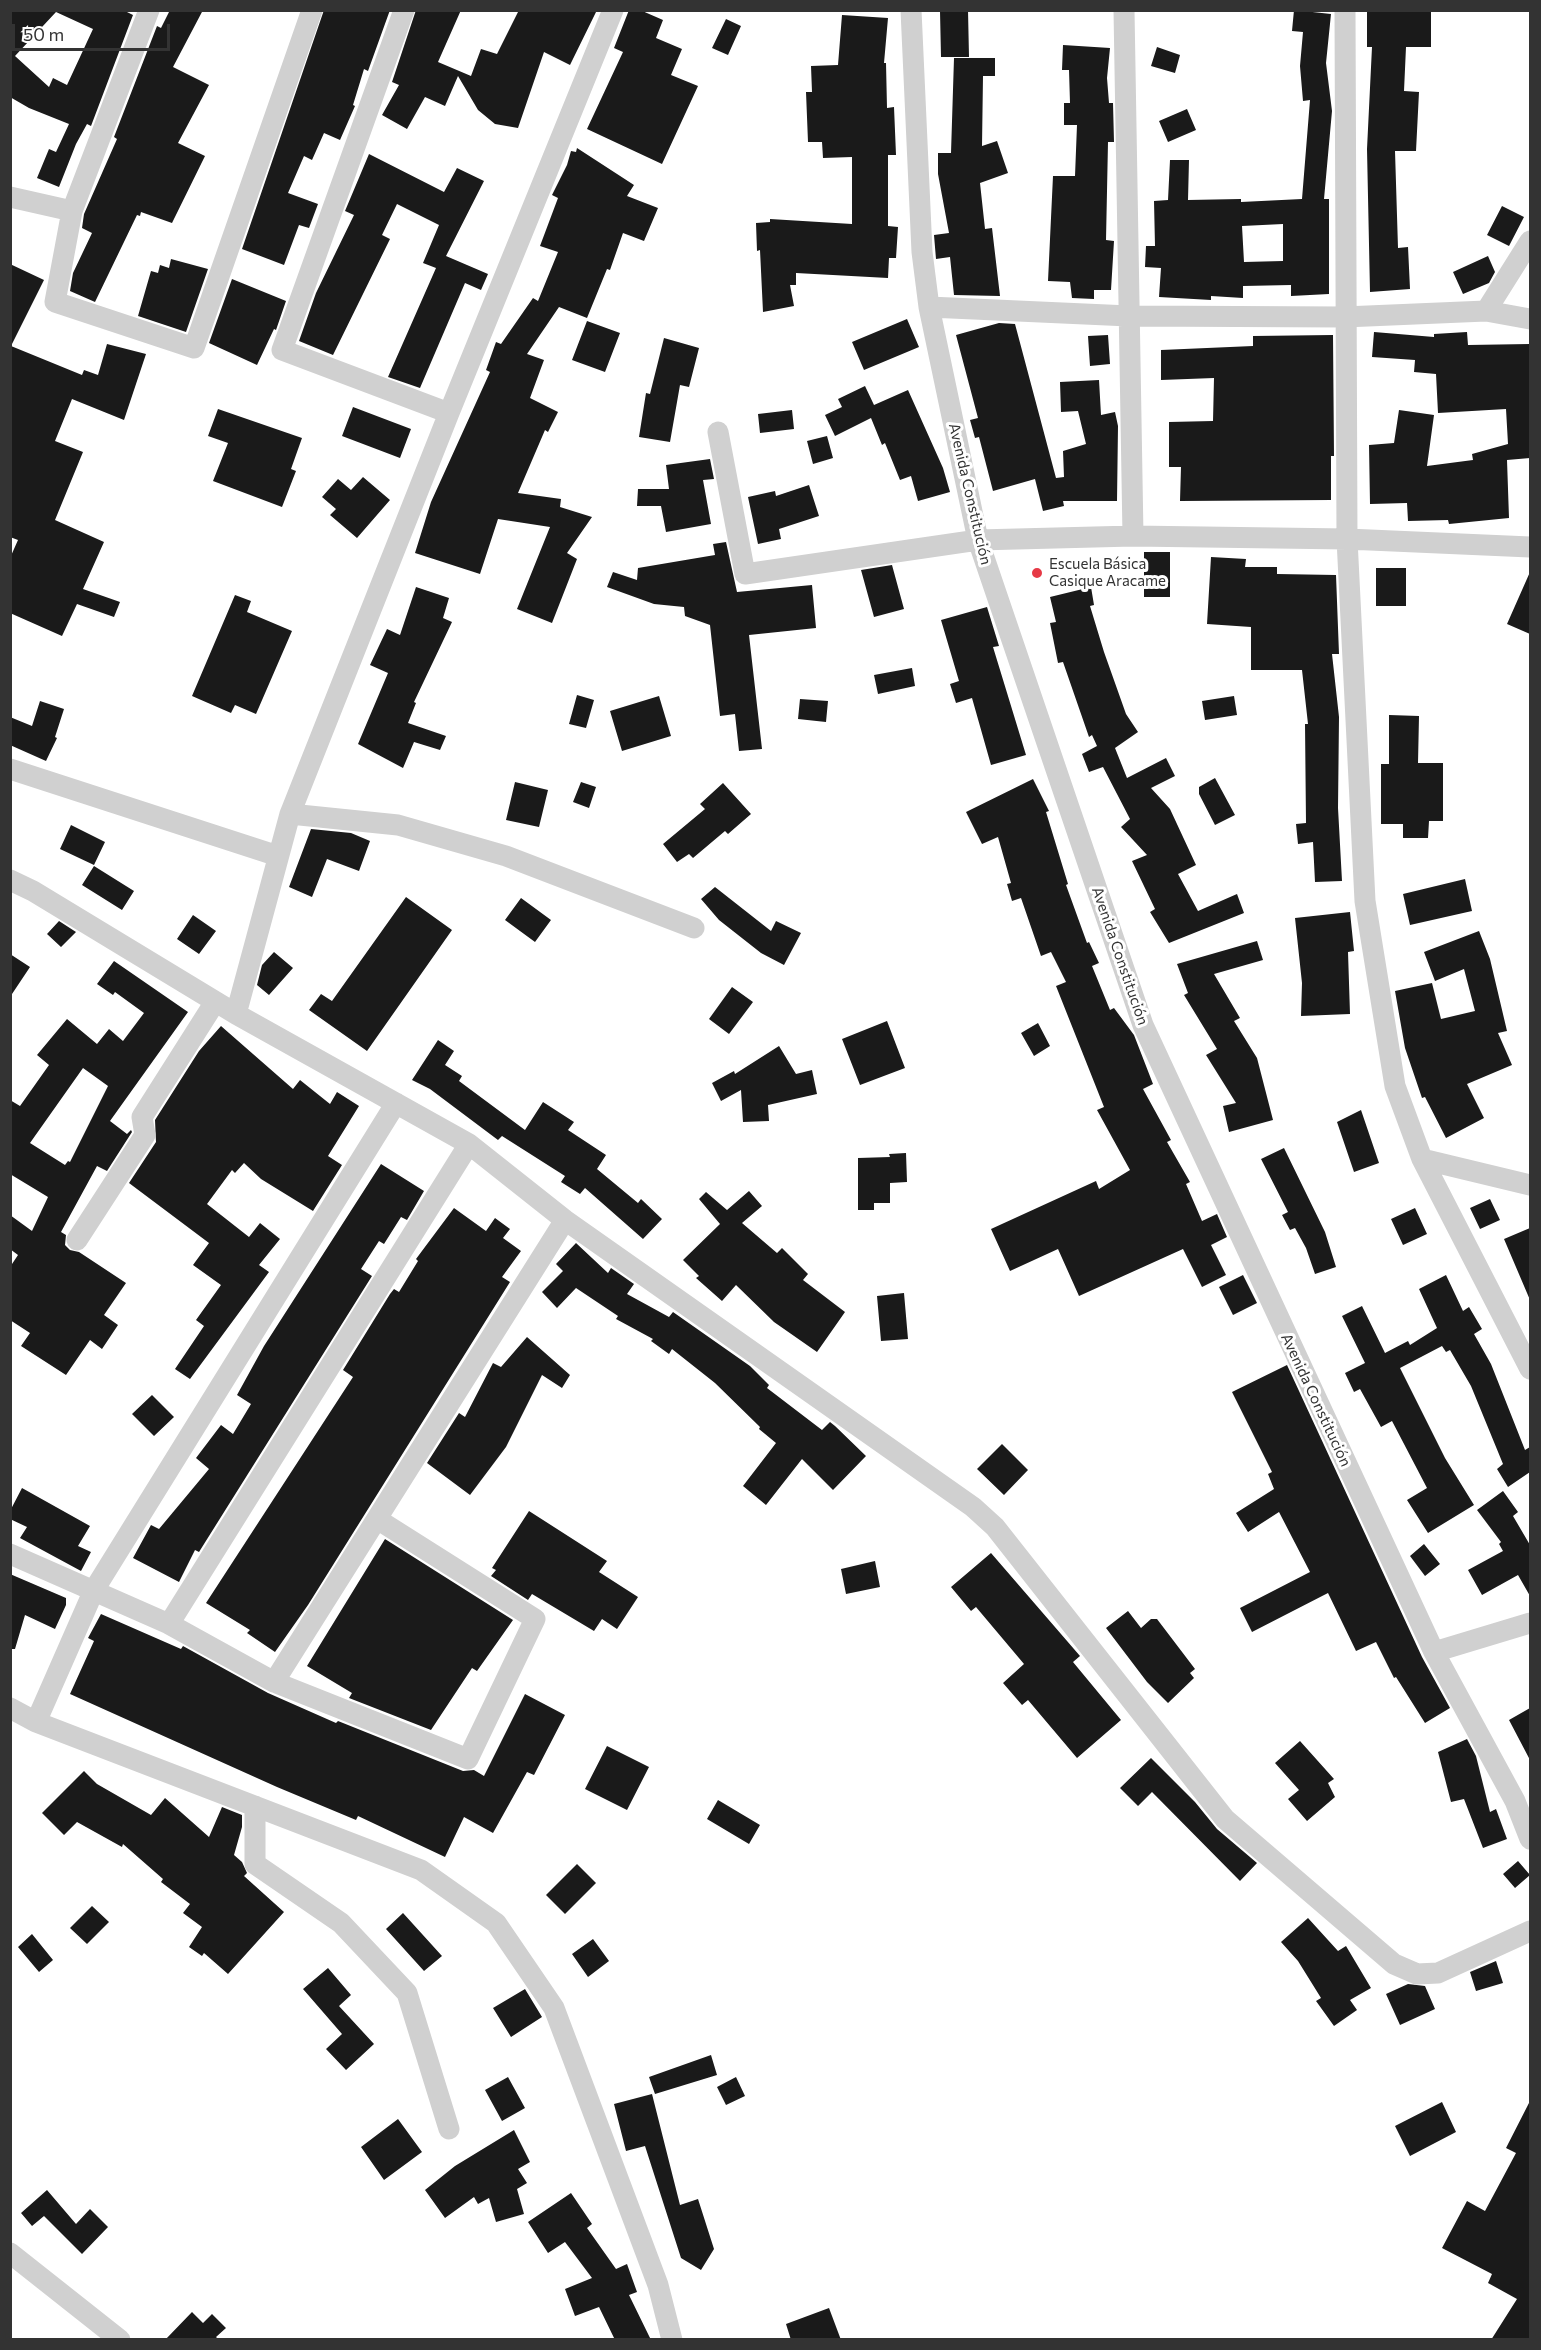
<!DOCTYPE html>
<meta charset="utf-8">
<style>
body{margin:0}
#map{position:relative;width:1541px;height:2350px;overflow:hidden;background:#fff;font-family:Commissioner,sans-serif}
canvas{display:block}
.frame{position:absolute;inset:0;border:12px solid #333;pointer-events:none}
.scale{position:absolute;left:12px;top:24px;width:158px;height:27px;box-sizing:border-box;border:3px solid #333;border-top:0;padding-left:8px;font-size:18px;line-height:21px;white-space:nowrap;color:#333;-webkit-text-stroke:4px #fff;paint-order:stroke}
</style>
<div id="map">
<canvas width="1541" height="2350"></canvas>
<div class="frame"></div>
<div class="scale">50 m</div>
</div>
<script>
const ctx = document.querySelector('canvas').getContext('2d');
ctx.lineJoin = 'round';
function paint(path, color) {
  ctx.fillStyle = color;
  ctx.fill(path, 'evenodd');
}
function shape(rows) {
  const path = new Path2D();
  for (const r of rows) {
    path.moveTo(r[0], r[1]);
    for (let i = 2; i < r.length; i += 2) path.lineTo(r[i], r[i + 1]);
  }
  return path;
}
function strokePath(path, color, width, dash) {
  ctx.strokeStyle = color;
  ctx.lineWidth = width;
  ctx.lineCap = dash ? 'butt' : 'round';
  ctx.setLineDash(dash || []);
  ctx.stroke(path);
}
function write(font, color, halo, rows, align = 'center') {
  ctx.font = font + ' Commissioner,sans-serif';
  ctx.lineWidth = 6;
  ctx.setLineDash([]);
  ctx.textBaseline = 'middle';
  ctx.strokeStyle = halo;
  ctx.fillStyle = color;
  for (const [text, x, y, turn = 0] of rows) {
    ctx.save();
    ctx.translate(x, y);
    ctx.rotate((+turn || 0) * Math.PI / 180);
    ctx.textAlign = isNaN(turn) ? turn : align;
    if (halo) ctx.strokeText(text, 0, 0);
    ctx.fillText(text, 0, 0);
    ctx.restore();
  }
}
paint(shape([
 [10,10,123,10,133,15,91,126,87,124,76,144,59,187,37,178,49,149,56,152,69,124,29,108,10,97],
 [56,12,93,29,67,85,53,78,49,87,15,56],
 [170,10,203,10,173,67,209,85,178,143,205,156,172,223,141,212,140,216,137,215,95,302,70,291,73,273,92,233,82,228,84,214,117,139,114,137,157,26,161,28],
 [324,10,390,10,368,71,364,69,353,105,355,106,340,140,324,133,312,160,304,156,288,193,318,204,309,228,299,225,284,265,242,249],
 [416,10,461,10,438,62,471,76,481,49,497,54,519,10,597,10,570,65,544,52,518,128,495,124,478,110,458,76,445,106,425,97,407,129,382,115,399,85,392,82],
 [629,10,640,10,663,20,656,38,682,49,671,75,698,86,662,164,587,129,623,52,614,48],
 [968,10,969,57,941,57,940,11],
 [1294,10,1331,14,1326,63,1332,111,1324,199,1329,199,1329,294,1291,296,1291,285,1243,286,1243,298,1211,296,1211,300,1159,297,1161,268,1145,267,1146,246,1155,246,1154,201,1168,200,1170,160,1189,160,1188,200,1241,199,1241,202,1302,199,1310,100,1303,101,1300,66,1303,32,1292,31],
 [1283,224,1283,261,1244,262,1242,226],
 [1367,10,1431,12,1431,47,1406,47,1404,91,1419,92,1416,151,1395,151,1398,248,1408,247,1410,289,1370,292,1367,149,1372,47,1367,47],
 [842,15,888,18,884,63,886,63,887,108,894,107,896,155,888,155,888,226,898,227,896,258,889,258,888,278,796,273,796,285,790,285,794,306,763,312,760,250,757,251,756,223,770,222,770,219,852,224,852,157,823,158,822,142,808,142,806,92,812,92,811,66,838,65],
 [726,19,741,26,728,55,712,48],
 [1063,45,1110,48,1107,78,1109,103,1113,103,1114,142,1108,142,1106,240,1114,241,1111,290,1094,290,1094,299,1072,298,1070,282,1048,281,1053,176,1075,176,1077,125,1064,125,1064,103,1070,103,1069,70,1062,70],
 [1157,47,1180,55,1175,73,1151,66],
 [954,58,995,58,995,76,983,76,982,146,997,141,1008,173,980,183,985,229,992,228,1000,296,954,295,950,257,936,259,934,235,949,233,938,174,938,153,951,153],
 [1187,109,1196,130,1168,142,1159,121],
 [577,148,634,185,627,196,658,208,644,241,623,233,610,270,607,269,587,318,559,307,527,354,544,360,530,398,558,412,548,432,545,430,518,493,561,499,560,507,592,517,567,553,577,559,552,623,517,609,550,527,498,519,480,574,415,553,431,502,490,372,486,370,496,342,501,344,533,298,538,301,558,252,540,246,558,198,552,195,567,165,571,151,576,152],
 [369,154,444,192,457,168,484,181,446,256,488,274,481,290,465,283,420,388,388,377,436,268,423,263,439,225,397,204,382,235,390,239,333,355,299,341,316,293,354,215,345,211],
 [1502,206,1524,217,1509,246,1487,235],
 [1488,256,1495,272,1489,283,1463,294,1453,272],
 [171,259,208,269,186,332,138,316,151,271,158,273,160,265,169,268],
 [10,264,44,280,11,346,82,375,84,370,98,375,107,344,146,354,124,420,72,399,55,441,83,452,55,520,104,542,83,589,120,602,114,617,77,604,62,636,10,613,10,558,18,540,10,537],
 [232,279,286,301,276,330,274,329,257,365,209,343],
 [907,319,919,347,864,370,852,342],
 [587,321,620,333,605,372,572,360],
 [999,323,1015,324,1056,478,1064,477,1063,451,1086,444,1078,411,1061,412,1060,382,1099,380,1101,415,1115,412,1118,426,1117,501,1063,501,1064,506,1043,511,1035,479,993,491,979,437,975,438,970,420,978,418,956,335],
 [1374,332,1434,337,1434,334,1467,332,1468,345,1530,344,1530,458,1507,460,1509,518,1449,524,1448,520,1408,521,1407,503,1370,504,1369,445,1394,443,1399,410,1434,415,1427,466,1473,460,1472,454,1508,444,1506,409,1438,413,1436,374,1414,372,1415,360,1372,357],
 [1108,335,1110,364,1090,366,1088,336],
 [1333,335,1334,456,1331,456,1331,500,1180,501,1181,467,1169,467,1169,422,1213,421,1214,378,1161,380,1161,350,1253,346,1253,336],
 [664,338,699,348,689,387,680,385,670,442,639,437,646,393,650,394],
 [865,386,874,405,908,390,943,468,950,492,918,501,911,476,900,480,885,443,882,445,871,418,835,436,825,415,842,407,838,399],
 [353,407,411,429,400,458,342,436],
 [218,409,302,438,291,469,296,471,282,507,213,481,228,443,208,436],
 [792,410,794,429,760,433,758,414],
 [827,436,833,458,813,464,807,441],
 [710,459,714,479,703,480,711,524,666,532,661,506,637,506,638,489,669,489,666,465],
 [363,477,390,500,357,538,330,515,336,509,322,497,338,479,351,490],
 [809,485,819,516,779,529,781,539,758,544,748,497,775,491,776,496],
 [726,542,737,592,812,585,816,628,749,635,762,749,739,751,735,714,720,716,710,625,685,616,684,607,654,604,607,587,613,572,637,580,638,568,715,555,713,544],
 [1144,552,1170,552,1170,597,1144,597],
 [1211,557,1246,559,1245,567,1277,567,1277,574,1336,575,1339,654,1332,654,1339,717,1338,808,1342,881,1315,882,1313,842,1298,844,1296,824,1306,823,1305,724,1308,724,1302,670,1251,670,1251,627,1207,624],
 [892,565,904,609,874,617,861,570],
 [1376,568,1406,568,1406,606,1376,606],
 [1530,572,1530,634,1507,624],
 [416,587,449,598,443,618,452,622,414,702,416,703,408,723,446,736,440,750,414,742,403,768,358,744,388,673,370,665,387,629,400,635],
 [1091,587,1094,605,1090,606,1104,652,1126,714,1138,732,1115,748,1127,778,1166,758,1175,776,1151,788,1170,809,1196,865,1178,874,1198,911,1237,894,1244,913,1169,943,1150,912,1155,909,1132,861,1147,855,1121,827,1130,819,1103,767,1089,772,1082,754,1097,746,1092,735,1089,737,1063,662,1058,663,1050,623,1056,622,1050,597],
 [235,595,251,601,247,612,292,631,256,714,235,705,231,713,192,696],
 [987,607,999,646,993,647,1026,755,991,765,972,698,956,703,950,684,959,681,941,620],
 [912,668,915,686,878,694,874,675],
 [577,695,594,700,586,728,569,724],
 [659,696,671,736,622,751,610,711],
 [1234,696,1237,715,1205,720,1202,701],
 [800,699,828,701,826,722,798,719],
 [40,701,64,709,55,737,57,738,46,761,10,745,10,717,32,726],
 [1389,715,1419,716,1418,763,1443,763,1443,821,1429,821,1428,838,1403,838,1403,824,1381,824,1381,764,1389,764],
 [1215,778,1235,815,1215,825,1199,794,1199,787],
 [1033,779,1049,811,1046,812,1068,884,1066,885,1087,943,1089,942,1099,963,1092,966,1110,1010,1114,1008,1134,1035,1153,1084,1143,1089,1171,1140,1167,1142,1190,1182,1186,1184,1202,1221,1217,1214,1227,1237,1211,1245,1226,1275,1202,1287,1183,1249,1079,1296,1058,1249,1010,1271,991,1229,1096,1181,1099,1189,1130,1170,1097,1110,1104,1107,1056,986,1066,982,1051,952,1041,956,1021,898,1012,901,1007,884,1011,883,998,837,982,844,966,812],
 [515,782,548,790,539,827,506,820],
 [581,782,596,787,589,808,573,802],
 [723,783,751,814,728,834,725,831,693,858,689,854,677,862,663,844,705,809,700,804],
 [71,825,105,842,94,865,60,849],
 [311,829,351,833,370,841,359,871,327,859,312,897,289,887],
 [94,866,134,891,122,910,82,885],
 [1465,879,1472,911,1410,925,1403,894],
 [715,887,771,931,776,921,801,933,784,965,761,953,719,920,701,899],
 [406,897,452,930,367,1051,309,1010,321,994,332,1001],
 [521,898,551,920,535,942,505,920],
 [1350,912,1354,951,1348,952,1350,1014,1301,1016,1302,983,1295,918],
 [193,915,216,931,199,954,177,939],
 [59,921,76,932,61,947,47,934],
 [1479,931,1490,959,1507,1031,1498,1033,1512,1065,1467,1084,1484,1118,1446,1138,1425,1097,1422,1098,1405,1048,1395,991,1432,983,1441,1019,1475,1011,1464,969,1435,981,1424,952],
 [1257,941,1263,960,1214,974,1240,1018,1234,1021,1257,1058,1273,1120,1229,1132,1223,1106,1236,1103,1206,1055,1217,1049,1184,995,1188,993,1177,964],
 [274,952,293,968,269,995,257,985,262,965],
 [10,954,30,967,10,997],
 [114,961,188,1012,110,1121,127,1134,131,1130,132,1132,107,1171,97,1166,61,1232,66,1235,65,1245,70,1250,79,1252,126,1283,104,1315,118,1325,102,1349,90,1340,66,1375,21,1346,30,1333,10,1320,10,1267,18,1255,10,1249,10,1215,32,1231,48,1197,10,1174,10,1100,20,1106,49,1065,37,1055,67,1019,97,1044,109,1029,123,1041,144,1013,115,992,113,995,97,984],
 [83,1068,108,1086,70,1162,68,1161,65,1165,30,1143],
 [732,987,753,1002,729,1034,709,1019],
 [887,1021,905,1068,860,1085,842,1039],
 [1038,1023,1050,1046,1034,1056,1021,1033],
 [221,1026,293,1089,300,1080,330,1104,337,1092,359,1106,328,1156,342,1165,313,1211,261,1179,244,1163,235,1173,232,1170,207,1204,249,1237,260,1223,280,1239,259,1265,269,1272,190,1379,175,1369,204,1326,196,1320,221,1285,193,1265,209,1243,129,1183,156,1142,155,1120,199,1051],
 [438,1040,454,1051,445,1065,462,1076,459,1081,525,1130,543,1102,574,1122,568,1130,606,1155,597,1169,638,1203,641,1199,662,1219,643,1239,585,1188,580,1194,561,1182,565,1176,502,1136,498,1140,430,1089,412,1080],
 [779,1046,796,1074,812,1070,817,1094,768,1105,769,1121,743,1122,741,1090,721,1101,712,1083,734,1071,735,1074],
 [1361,1110,1379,1163,1354,1172,1337,1122],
 [1284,1148,1325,1232,1336,1267,1315,1274,1306,1248,1295,1228,1290,1230,1282,1215,1288,1212,1261,1159],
 [906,1153,907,1182,890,1183,890,1203,874,1203,874,1210,858,1210,858,1158,890,1157,889,1154],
 [381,1164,424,1191,407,1220,401,1217,384,1244,379,1241,361,1269,372,1276,199,1552,195,1550,179,1582,133,1558,151,1525,159,1529,209,1469,196,1458,221,1425,233,1434,251,1404,237,1395,264,1346],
 [749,1191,762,1206,742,1223,777,1253,782,1248,808,1274,803,1280,845,1312,817,1352,774,1322,736,1285,722,1301,696,1278,699,1276,683,1260,720,1224,699,1199,706,1192,727,1210],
 [1490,1199,1500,1220,1480,1229,1470,1208],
 [454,1208,486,1231,495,1218,510,1229,503,1238,521,1251,502,1277,510,1282,308,1605,275,1652,247,1633,250,1630,206,1603,353,1377,343,1370,390,1294,394,1289,399,1292,418,1261,416,1259],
 [1415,1208,1427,1234,1403,1245,1391,1219],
 [1530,1228,1530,1300,1504,1239],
 [576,1243,608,1273,611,1268,634,1284,627,1294,669,1317,673,1312,750,1366,769,1385,767,1388,822,1430,830,1422,835,1426,866,1456,833,1490,802,1459,766,1505,743,1486,776,1443,759,1429,760,1427,715,1383,672,1349,669,1354,651,1341,653,1339,616,1319,618,1316,576,1288,557,1308,542,1292,563,1271,556,1264],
 [1243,1275,1257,1303,1233,1315,1219,1287],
 [1446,1275,1463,1311,1469,1307,1482,1329,1474,1334,1491,1364,1525,1450,1530,1447,1530,1472,1508,1487,1497,1469,1503,1464,1471,1386,1450,1350,1446,1352,1442,1346,1400,1368,1445,1458,1474,1505,1428,1533,1407,1500,1427,1488,1392,1421,1381,1427,1360,1389,1354,1392,1345,1373,1365,1363,1342,1316,1362,1306,1385,1353,1408,1341,1410,1345,1437,1328,1419,1289],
 [904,1293,908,1339,881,1341,877,1296],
 [527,1337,570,1375,562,1388,542,1375,506,1447,470,1495,427,1463,459,1413,465,1417,493,1363,501,1367],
 [1287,1365,1422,1657,1450,1708,1425,1723,1396,1677,1394,1678,1376,1642,1356,1651,1328,1593,1252,1632,1240,1608,1310,1572,1279,1512,1248,1532,1236,1513,1274,1489,1268,1474,1272,1472,1232,1392],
 [152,1395,174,1417,154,1436,132,1414],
 [1002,1444,1028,1470,1004,1495,977,1469],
 [22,1488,90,1526,78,1546,91,1552,81,1571,20,1538,27,1527,10,1519,10,1511],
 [1503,1491,1518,1512,1513,1516,1530,1545,1530,1596,1518,1575,1482,1595,1468,1570,1503,1551,1499,1544,1501,1542,1477,1510],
 [529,1511,607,1561,599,1572,638,1597,617,1629,602,1619,594,1631,532,1594,528,1600,491,1576,496,1570,492,1568],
 [385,1539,513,1620,477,1671,472,1668,431,1730,349,1698,352,1693,307,1666],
 [1424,1544,1440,1564,1425,1576,1410,1556],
 [991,1553,1080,1656,1073,1662,1121,1720,1077,1758,1028,1700,1022,1705,1003,1683,1024,1664,976,1607,971,1611,951,1587],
 [875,1561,880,1587,846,1594,841,1569],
 [10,1574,66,1598,66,1605,55,1629,25,1615,15,1649,10,1649],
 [1128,1611,1141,1628,1151,1619,1157,1619,1195,1669,1190,1673,1194,1678,1168,1703,1147,1682,1106,1628],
 [101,1614,181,1649,183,1646,268,1693,336,1723,338,1721,463,1771,474,1770,484,1776,525,1694,565,1715,534,1775,527,1772,493,1833,464,1817,445,1857,358,1816,356,1820,277,1787,70,1694,94,1641,88,1638],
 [1530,1708,1530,1760,1509,1720],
 [1467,1739,1476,1756,1490,1812,1496,1809,1507,1839,1483,1848,1464,1799,1451,1802,1438,1752],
 [1300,1741,1334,1779,1328,1783,1335,1797,1307,1821,1288,1799,1299,1790,1275,1763],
 [607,1746,649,1767,627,1810,585,1789],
 [1151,1758,1195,1802,1217,1829,1257,1863,1240,1881,1152,1792,1138,1806,1120,1788],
 [84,1771,97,1784,151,1815,165,1798,209,1837,222,1807,242,1815,242,1827,234,1855,242,1862,247,1873,244,1876,284,1912,228,1974,204,1953,202,1956,189,1947,202,1927,183,1913,190,1904,161,1882,163,1879,123,1844,122,1847,77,1822,64,1835,42,1813],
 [718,1800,760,1825,749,1844,707,1819],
 [1518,1861,1530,1875,1515,1888,1503,1874],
 [577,1864,596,1883,565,1914,546,1895],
 [92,1906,109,1922,87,1944,70,1928],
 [403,1913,442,1956,424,1971,386,1929],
 [1308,1918,1338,1951,1346,1946,1371,1988,1350,2000,1357,2010,1334,2026,1316,2001,1321,1998,1298,1961,1281,1942],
 [32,1934,53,1960,39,1972,18,1947],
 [593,1939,609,1961,588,1977,572,1954],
 [1496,1961,1503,1983,1476,1991,1470,1972],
 [328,1968,351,1995,339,2006,374,2044,346,2070,326,2049,342,2034,303,1989],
 [1408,1984,1425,1986,1435,2009,1400,2025,1386,1994],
 [525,1989,542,2017,511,2037,493,2008],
 [711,2055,717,2075,655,2094,649,2077],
 [508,2077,525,2108,502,2121,485,2090],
 [736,2077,745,2096,726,2105,717,2087],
 [652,2094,680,2205,698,2199,714,2249,701,2270,681,2258,645,2146,626,2151,614,2104],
 [1530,2101,1530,2340,1491,2340,1517,2299,1488,2283,1492,2274,1442,2248,1467,2201,1485,2211,1516,2153,1506,2148],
 [1442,2102,1456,2132,1410,2156,1395,2126],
 [398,2119,422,2152,384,2180,361,2147],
 [514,2130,530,2162,518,2169,527,2183,517,2189,524,2214,496,2222,489,2198,478,2204,474,2197,445,2218,425,2190,455,2166],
 [47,2190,76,2224,90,2209,108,2227,82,2254,44,2216,32,2226,21,2213],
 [571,2193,592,2224,587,2228,616,2269,627,2264,637,2292,629,2295,651,2340,615,2340,599,2307,575,2316,565,2289,592,2278,565,2242,548,2253,528,2222],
 [829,2308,841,2340,791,2340,786,2324],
 [192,2312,203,2323,212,2314,226,2328,216,2337,219,2340,165,2340]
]), '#1a1a1a');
strokePath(shape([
 [404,10,282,350,449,413],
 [911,10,922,252,929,307,978,540,1143,1025,1434,1652,1515,1801,1530,1839],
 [1124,10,1133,536],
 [1345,10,1347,539,1365,901,1395,1086,1422,1159,1530,1369],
 [10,197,72,211,149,10],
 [72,211,55,302,194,348,312,10],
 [929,307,1129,316,1344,317,1486,311,1530,319],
 [1486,311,1530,241],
 [718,432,745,574,978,540,1133,536,1347,539,1530,547],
 [10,769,278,856],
 [290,814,398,825,506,856,694,928],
 [10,880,33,891,236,1014,469,1144,565,1220,973,1507,995,1527,1225,1819,1394,1964,1417,1974,1438,1973,1530,1931],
 [236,1014,290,814,449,413,613,10],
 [1422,1159,1530,1185],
 [77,1240,145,1135,142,1117,215,1002],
 [10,1554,169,1624,274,1682,468,1759,535,1619,377,1519],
 [169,1624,469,1144],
 [1434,1652,1530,1623],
 [274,1682,565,1220],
 [10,1708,36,1722,421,1870,496,1923,554,2008,658,2285,672,2340],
 [36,1722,94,1590,396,1103],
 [255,1806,255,1864,341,1923,407,1993,449,2129],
 [10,2253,120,2340]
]), '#d0d0d0', 21);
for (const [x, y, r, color] of [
 [1037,573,6,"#e63946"]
]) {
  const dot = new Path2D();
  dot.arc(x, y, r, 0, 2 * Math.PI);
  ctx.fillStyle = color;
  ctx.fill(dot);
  strokePath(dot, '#fff', 2);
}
write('15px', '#333', '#fff', [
 ["Avenida Constitución",970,494,77],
 ["Avenida Constitución",1120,956,71],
 ["Avenida Constitución",1316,1400,65]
]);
write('15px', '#333', '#fff', [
 ["Escuela Básica",1049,564],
 ["Casique Aracame",1049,581]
], 'left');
</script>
